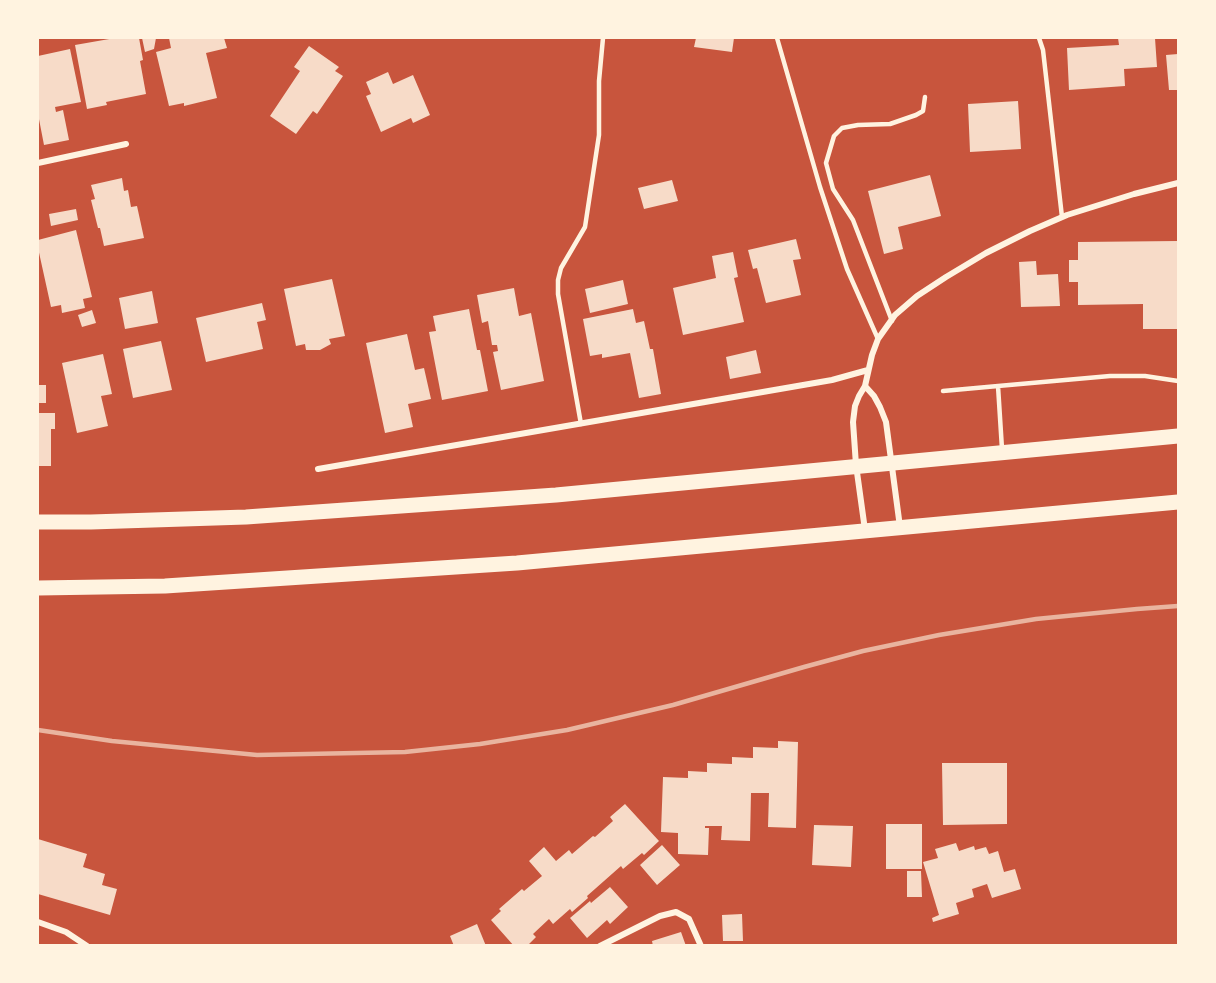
<!DOCTYPE html>
<style>
body{margin:0}
#map{position:relative;width:1216px;height:983px;overflow:hidden;background:#c8553d;font-family:"Work Sans",sans-serif}
canvas{display:block}
.frame{position:absolute;inset:0;border:39px solid #fff3e0;pointer-events:none}
</style>
<div id="map">
<canvas width="1216" height="983"></canvas>
<div class="frame"></div>
</div>
<script>
const ctx = document.querySelector('canvas').getContext('2d');
ctx.lineJoin = 'round';
function paint(path, color) {
  ctx.fillStyle = color;
  ctx.fill(path, 'evenodd');
}
function shape(rows) {
  const path = new Path2D();
  for (const r of rows) {
    path.moveTo(r[0], r[1]);
    for (let i = 2; i < r.length; i += 2) path.lineTo(r[i], r[i + 1]);
  }
  return path;
}
function strokePath(path, color, width, dash) {
  ctx.strokeStyle = color;
  ctx.lineWidth = width;
  ctx.lineCap = dash ? 'butt' : 'round';
  ctx.setLineDash(dash || []);
  ctx.stroke(path);
}
paint(shape([
 [115,38,139,38,143,60,140,61,146,94,106,102,107,105,87,109,75,45],
 [142,38,156,38,154,49,145,52],
 [169,38,224,38,227,48,206,53,217,98,184,106,184,103,169,106,156,52,171,48],
 [696,38,734,38,732,52,694,47],
 [1118,38,1155,38,1157,67,1124,69,1125,86,1069,90,1067,48,1119,45],
 [309,46,339,67,335,71,343,76,317,114,313,111,296,134,270,116,300,71,294,67],
 [70,49,81,102,55,107,56,112,63,110,69,140,44,145,38,114,38,56],
 [1178,54,1178,90,1169,90,1166,55],
 [388,72,393,84,413,75,430,115,413,123,411,118,381,132,366,96,371,94,366,82],
 [1018,101,1021,149,970,152,968,104],
 [930,175,941,216,898,227,903,249,884,254,868,191],
 [122,178,124,191,128,190,131,207,137,206,144,238,104,246,100,228,98,228,91,200,95,199,91,185],
 [672,180,678,201,644,209,638,188],
 [76,209,78,220,51,226,49,214],
 [76,230,92,297,83,299,85,308,62,313,61,305,51,307,38,248,38,240],
 [796,239,801,259,793,260,801,295,766,303,757,268,753,269,748,250],
 [1178,241,1178,329,1143,329,1143,304,1078,305,1078,282,1069,282,1069,260,1078,260,1078,242],
 [733,252,738,277,734,278,744,322,683,335,673,288,716,278,712,256],
 [1036,261,1037,275,1058,274,1060,306,1021,307,1019,262],
 [332,279,345,336,329,339,331,344,320,350,306,350,305,344,296,346,284,289],
 [623,280,628,304,590,313,585,289],
 [514,288,519,316,531,313,544,381,501,390,493,352,498,351,497,345,492,345,488,321,482,323,477,295],
 [152,291,158,323,125,329,119,298],
 [262,303,266,320,257,322,263,349,206,362,196,318],
 [469,309,477,350,480,350,488,391,442,400,429,332,436,331,433,316],
 [633,309,636,323,644,321,650,349,653,349,661,394,639,398,630,353,602,358,602,354,590,356,583,319],
 [92,310,96,323,82,327,78,315],
 [407,334,415,370,424,368,431,399,408,404,413,427,385,433,366,343],
 [161,341,172,390,133,398,123,349],
 [756,350,761,373,730,379,726,357],
 [103,354,112,394,101,396,108,426,77,433,62,363],
 [38,385,46,385,46,403,38,403],
 [38,413,55,413,55,429,51,429,51,466,38,466],
 [778,741,798,742,796,828,768,827,769,793,751,793,750,841,721,840,722,826,705,826,705,828,709,828,708,855,678,854,678,833,661,832,663,777,688,778,688,771,707,772,707,763,732,764,732,757,753,758,753,747,778,748],
 [942,763,1007,763,1007,824,943,825],
 [625,804,659,841,644,855,642,853,623,869,621,866,587,896,588,898,572,912,570,909,553,924,549,919,533,934,536,937,527,946,514,946,491,920,501,911,499,909,522,889,524,891,542,876,529,861,544,847,556,861,569,850,572,854,593,836,595,837,613,821,610,817],
 [886,824,922,824,922,869,886,869],
 [814,825,853,826,851,867,812,865],
 [38,839,87,854,83,867,105,874,102,885,117,889,110,915,38,894],
 [956,843,959,851,974,846,975,850,986,847,989,854,998,851,1004,872,1015,869,1021,889,992,898,987,884,972,889,974,897,956,903,959,914,933,922,932,918,939,915,923,862,938,858,935,849],
 [662,845,680,865,657,885,640,865],
 [907,871,921,871,922,897,907,897],
 [610,887,628,907,610,924,607,920,587,938,570,918,590,901,591,903],
 [742,914,743,941,723,941,722,915],
 [477,924,486,946,454,946,450,936],
 [681,932,686,946,653,946,652,941]
]), '#f7dbc8');
strokePath(shape([
 [777,38,820,187,847,269,878,339],
 [1039,38,1043,50,1062,217],
 [892,321,853,220,833,189,826,163,834,136,842,128,858,125,890,124,916,115,923,111,925,97],
 [943,391,998,386],
 [581,424,558,294,558,280,561,268,585,227,599,135,599,81,603,38],
 [1002,449,998,386,1110,376,1145,376,1178,381]
]), '#fff3e0', 4.5);
strokePath(shape([
 [38,163,126,144],
 [865,386,874,396,880,407,886,422,900,527],
 [318,469,832,380,868,370],
 [865,530,856,465,853,422,855,406,859,396,865,386,872,355,878,339,895,315,917,296,946,277,986,253,1030,231,1067,215,1134,194,1178,183],
 [38,922,66,932,87,946],
 [600,946,660,916,676,912,689,919,701,946]
]), '#fff3e0', 6);
strokePath(shape([
 [38,522,91,522,246,517,556,495,1178,436],
 [38,588,165,586,517,563,1178,502]
]), '#fff3e0', 15);
strokePath(shape([
 [38,730,112,741,257,755,405,752,480,744,567,730,673,705,804,667,863,651,939,635,1036,619,1137,609,1178,606]
]), '#e9b49f', 4.5);
</script>
